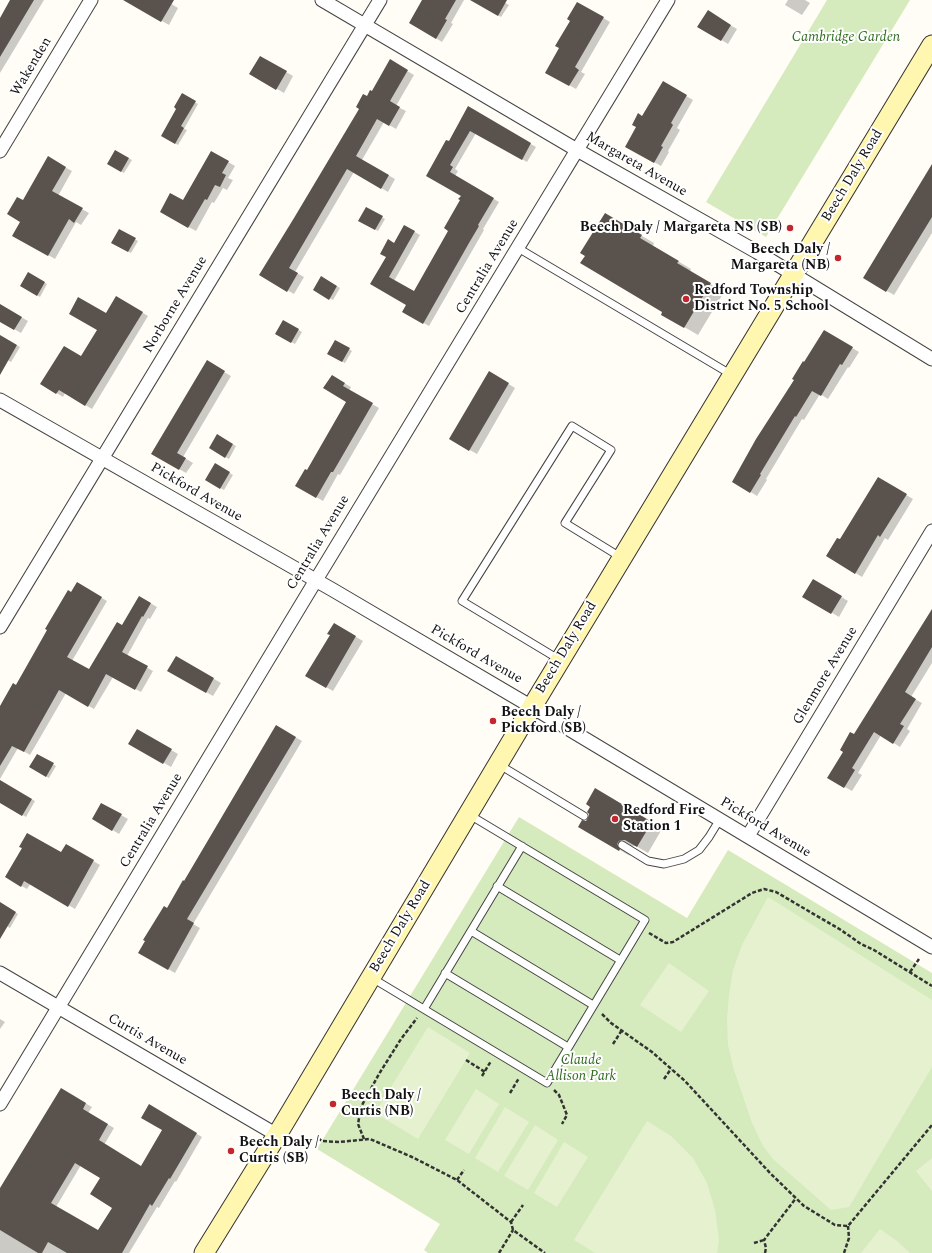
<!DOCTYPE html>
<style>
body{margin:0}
canvas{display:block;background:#fffdf5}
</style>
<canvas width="932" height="1253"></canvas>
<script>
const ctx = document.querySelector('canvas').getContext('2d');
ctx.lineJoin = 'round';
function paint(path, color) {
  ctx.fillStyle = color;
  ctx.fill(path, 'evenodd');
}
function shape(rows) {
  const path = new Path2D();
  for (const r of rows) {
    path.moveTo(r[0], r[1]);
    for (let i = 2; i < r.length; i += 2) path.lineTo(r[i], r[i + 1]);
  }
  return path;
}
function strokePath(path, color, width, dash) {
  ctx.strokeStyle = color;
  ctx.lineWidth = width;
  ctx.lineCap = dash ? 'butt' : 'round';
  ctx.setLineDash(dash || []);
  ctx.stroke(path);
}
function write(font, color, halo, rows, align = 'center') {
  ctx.font = font + ' Spectral,serif';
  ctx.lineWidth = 4;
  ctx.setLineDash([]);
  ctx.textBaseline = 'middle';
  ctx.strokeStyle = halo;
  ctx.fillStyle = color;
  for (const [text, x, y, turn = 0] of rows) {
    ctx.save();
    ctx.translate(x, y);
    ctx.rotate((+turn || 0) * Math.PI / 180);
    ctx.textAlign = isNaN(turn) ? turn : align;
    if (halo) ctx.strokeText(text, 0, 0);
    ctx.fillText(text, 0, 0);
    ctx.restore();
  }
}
paint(shape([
 [827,0,910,0,766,237,706,202],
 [519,817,687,918,728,850,932,973,932,1253,428,1253,424,1250,440,1224,317,1149]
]), '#d5ebbd');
paint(shape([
 [768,897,932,1000,932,1067,849,1207,831,1210,774,1160,763,1146,752,1123,734,1070,728,1045,727,1020,729,995,733,970,742,945],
 [669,963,709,991,681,1032,640,1005],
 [428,1027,470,1053,418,1139,375,1113],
 [476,1089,499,1104,469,1154,445,1140],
 [505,1107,529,1122,498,1172,475,1158],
 [647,1121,671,1136,693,1158,707,1183,715,1210,719,1240,717,1253,595,1253,574,1240],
 [535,1125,558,1140,528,1190,504,1176],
 [564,1142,588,1157,557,1207,534,1193],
 [932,1158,932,1191,916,1171],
 [880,1229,897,1241,910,1253,861,1253]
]), '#e6f2cf');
paint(shape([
 [12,0,44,0,0,73,0,20],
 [137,0,165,0,178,8,169,25,134,5],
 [424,0,464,0,451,23,453,24,442,42,410,22],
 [488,0,500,0,509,5,501,17,484,7],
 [788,0,805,0,810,3,802,15,785,5],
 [578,3,610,22,581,72,585,74,576,89,546,72,561,48],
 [708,12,737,29,728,44,699,26],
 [260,57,293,76,284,93,251,74],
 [390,61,414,75,396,106,406,111,396,129,384,122,362,160,395,179,388,192,354,172,295,272,304,277,294,294,260,275],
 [664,83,693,100,677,128,680,130,668,151,669,152,661,166,626,146],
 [182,94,198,104,184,129,187,130,178,145,162,136,178,108],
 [469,108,536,147,527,162,476,133,455,169,458,171,455,176,499,202,483,229,484,230,429,326,404,312,408,305,371,284,405,226,420,235,394,281,414,292,450,230,461,200,462,195,427,176,449,143],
 [115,151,132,160,124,173,108,164],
 [211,152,235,166,228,178,233,180,227,190,223,188,214,203,212,202,196,231,161,212,183,202],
 [48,158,72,171,58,196,89,213,81,225,76,222,55,259,13,235,21,221,23,201],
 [932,177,932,233,894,295,864,278],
 [367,208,385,219,378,231,360,220],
 [605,214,654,243,653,246,691,269,690,272,724,292,698,335,662,314,664,312,586,256],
 [119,230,138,241,131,253,112,243],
 [28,274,47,284,40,297,22,286],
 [321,277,340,288,333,300,314,290],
 [117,297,148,316,92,409,65,393,63,397,42,384,81,357],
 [0,305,28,321,21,333,0,321],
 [283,321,302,332,295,344,276,334],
 [824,331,859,352,849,368,848,367,828,399,820,394,804,420,802,419,766,479,767,480,757,496,733,481],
 [3,338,20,347,11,362,0,356,0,343],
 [335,341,352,351,345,363,328,354],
 [207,362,231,376,183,457,193,463,186,473,152,453],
 [489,372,515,388,477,454,450,439],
 [332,376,351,387,349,391,379,408,340,475,338,474,323,501,297,486,307,472,347,402],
 [217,436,236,446,229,459,210,448],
 [216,465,233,475,224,490,206,480],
 [878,478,913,499,888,540,885,538,862,577,828,556,840,541],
 [814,580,848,601,839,617,804,596],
 [77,583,107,601,72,661,90,670,123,627,140,597,157,607,150,619,148,618,127,656,153,671,141,692,113,677,94,709,66,693,30,755,18,748,0,779,0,711],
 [932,611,932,663,911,697,922,703,907,729,910,731,900,747,881,735,858,773,862,775,852,791,829,778],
 [334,624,363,641,333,691,307,676,331,635],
 [176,657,221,683,213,696,169,671],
 [276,726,302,741,193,924,200,928,175,973,140,953,184,882],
 [137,730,178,754,171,767,130,743],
 [37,755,56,766,49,778,30,767],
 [11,788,35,801,26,817,3,803],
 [606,795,662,829,648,853,636,846,633,846,630,847,627,851,630,856,579,826,586,822],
 [102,804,128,819,119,834,93,818],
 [66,845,100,865,75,909,31,883,27,889,6,877,61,853],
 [2,905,18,914,10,928,0,922,0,908],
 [0,1019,5,1022,0,1029],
 [61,1089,92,1107,88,1113,114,1128,104,1145,141,1168,163,1130,150,1106,202,1137,176,1182,175,1181,159,1208,157,1207,129,1253,0,1253,0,1190],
 [81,1165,101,1178,113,1207,98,1231,56,1207]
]), '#0003');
paint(shape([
 [10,0,34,0,0,57,0,18],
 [123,0,174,0,161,22],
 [422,0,456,0,445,19,447,20,436,39,409,23],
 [470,0,507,0,498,16],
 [577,2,604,17,575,67,579,70,569,86,545,73,559,48,555,46,570,21,567,19],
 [708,10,731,25,721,41,697,27],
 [260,56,287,71,276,90,249,74],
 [390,59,408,70,390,101,400,107,389,126,377,119,356,156,389,175,381,189,347,169,289,268,298,273,287,292,259,275,294,218,359,109,356,107,363,94,367,96,370,90,372,91],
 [663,81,687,95,671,123,673,125,661,146,663,147,654,163,625,147,636,127,632,125,638,113,642,116],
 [182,93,196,101,181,126,184,128,175,144,161,136,176,109,174,107],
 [468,106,531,143,522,160,470,131,450,165,453,167,450,172,494,198,478,225,479,226,469,243,423,324,402,312,406,305,370,284,386,257,380,254,388,239,394,243,404,225,415,231,389,277,414,291,448,231,444,228,460,200,458,199,461,196,426,176,446,140,449,141],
 [115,150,129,158,121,172,107,164],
 [211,151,229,161,222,173,226,175,220,187,215,185,207,200,205,199,188,228,160,212,170,193,183,200],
 [48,156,66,167,52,191,83,208,74,223,69,219,48,256,12,236,20,222,7,214,17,197,23,200],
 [932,164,932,217,886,292,863,278],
 [366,207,383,216,375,230,358,221],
 [605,213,642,235,640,238,679,261,677,263,711,283,684,328,661,315,662,312,580,263,585,256,580,253],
 [119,229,136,238,128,252,111,243],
 [28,272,45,282,37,296,20,286],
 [321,276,337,286,329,300,313,290],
 [116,296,143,312,85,406,59,390,56,394,40,384,64,346,81,356,97,330,69,314,78,297,106,313],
 [0,304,22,317,14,330,0,322],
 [283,320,299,329,291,343,275,334],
 [824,330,853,347,842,365,840,364,821,396,812,391,796,417,795,416,760,474,761,475,750,493,732,482,756,439,794,380,792,379,803,361,804,362],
 [0,335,17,345,0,375],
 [335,340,350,348,342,362,327,354],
 [207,360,225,371,177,453,186,458,179,470,151,454],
 [489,371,509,383,469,451,449,439],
 [332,375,345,383,343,386,373,403,333,472,331,472,316,498,295,486,305,469,307,470,346,402,323,388],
 [217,434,233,444,225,458,209,448],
 [215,463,230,472,220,489,205,480],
 [878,477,907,494,880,537,878,535,855,574,826,556,837,538,840,539],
 [813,579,842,596,831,614,802,597],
 [77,582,102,597,67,657,89,669,117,622,122,625,139,596,151,603,143,617,142,616,122,652,148,666,135,690,106,674,88,707,59,690,24,752,12,746,0,766,0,706,13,683,16,685,47,630,45,629,68,590,71,592],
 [932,609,932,647,905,692,916,699,900,724,904,726,893,744,874,732,852,768,855,770,844,788,827,778,843,752,840,750,850,732,854,734],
 [334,623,356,636,326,688,305,676,330,635,327,634],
 [176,656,214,678,206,693,167,671],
 [276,725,296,737,187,919,194,923,168,970,138,953,145,941,143,940,164,906,167,908,183,880,184,881],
 [137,729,172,749,163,764,128,744],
 [37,754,54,763,46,777,29,767],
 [0,780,32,799,22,816,0,803],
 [595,788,652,822,637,847,625,840,622,840,619,841,617,844,620,849,619,851,578,827,582,820,586,821,588,818,589,814,587,812,590,807,586,804],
 [101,803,122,814,112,831,92,819],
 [27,833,61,852,66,844,94,860,68,907,24,881,21,887,5,877,22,848,19,847],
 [0,902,16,912,0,939],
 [61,1088,86,1103,83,1109,108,1124,99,1140,141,1166,162,1130,141,1118,149,1104,197,1133,170,1179,169,1178,152,1206,150,1204,122,1253,67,1253,48,1242,42,1253,38,1253,0,1230,0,1188],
 [75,1163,100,1178,90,1194,112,1208,98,1230,51,1203]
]), '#5a524d');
const service = shape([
 [518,248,732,375],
 [560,660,462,601,572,426,611,450,565,523,622,558],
 [498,764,584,816],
 [622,845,648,861,664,864,684,859,699,850,709,837,720,819],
 [497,886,620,960],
 [471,931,593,1005],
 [445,973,568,1047],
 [372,978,547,1083,645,920,468,814],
 [424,1009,522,846]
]);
const minor = shape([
 [322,0,577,150,757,252,932,359],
 [0,151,91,0],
 [0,400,333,590,532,707,932,947],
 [0,627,380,0],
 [748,836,932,531],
 [0,973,277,1135],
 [0,1104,316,580,668,0]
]);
const secondary = shape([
 [204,1253,277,1135,532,707,932,45]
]);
strokePath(service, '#444', 9);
strokePath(minor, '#444', 15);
strokePath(secondary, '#333', 21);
strokePath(shape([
 [649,933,666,943,673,942,752,893,764,889,776,892,841,930,861,944,874,950,932,986],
 [910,972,919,959],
 [602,1014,611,1023,652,1052,685,1081,770,1173,804,1206,835,1225,848,1226,932,1125],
 [613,1044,622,1030],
 [466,1060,485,1072],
 [482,1076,491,1061],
 [664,1079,671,1069],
 [554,1090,559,1095,567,1115,562,1124],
 [510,1093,519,1078],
 [318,1138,322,1141,339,1142,370,1139,412,1157,457,1180,511,1222,513,1230,545,1253],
 [364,1139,358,1124,361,1107,379,1074,401,1039,417,1018],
 [457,1180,464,1170],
 [511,1222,523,1205],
 [754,1243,764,1240],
 [499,1253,513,1230],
 [765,1253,766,1248,764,1240,796,1198],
 [844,1253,849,1238,848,1226]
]), '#333', 2.5, [4, 2]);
strokePath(service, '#fff', 7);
strokePath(minor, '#fff', 13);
strokePath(secondary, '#fff6b0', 19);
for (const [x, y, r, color] of [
 [790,228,4,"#c4262e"],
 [838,258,4,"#c4262e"],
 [686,299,4,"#c4262e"],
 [493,721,4,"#c4262e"],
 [615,819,4,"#c4262e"],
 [333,1104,4,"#c4262e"],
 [231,1151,4,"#c4262e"]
]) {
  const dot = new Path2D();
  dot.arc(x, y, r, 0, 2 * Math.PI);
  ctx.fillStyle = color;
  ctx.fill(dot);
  strokePath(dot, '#fff', 1.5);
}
write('italic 14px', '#2f6b1f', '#fff', [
 ["Cambridge Garden",846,38],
 ["Claude",581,1061],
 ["Allison Park",581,1077]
]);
write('14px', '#111', '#fff', [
 ["Wakenden",32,67,-59],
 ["Margareta Avenue",636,165,30],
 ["Beech Daly Road",853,176,-59],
 ["Centralia Avenue",488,267,-59],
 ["Norborne Avenue",176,305,-59],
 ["Pickford Avenue",196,493,30],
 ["Centralia Avenue",319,543,-59],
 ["Beech Daly Road",567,648,-59],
 ["Pickford Avenue",476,655,30],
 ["Glenmore Avenue",826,676,-59],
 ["Centralia Avenue",152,821,-59],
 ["Pickford Avenue",765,828,31],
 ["Beech Daly Road",401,927,-59],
 ["Curtis Avenue",147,1040,30]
]);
write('bold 14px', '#111', '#fff', [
 ["Beech Daly / Margareta NS (SB)",782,228,"right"],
 ["Beech Daly /",830,250,"right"],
 ["Margareta (NB)",830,266,"right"],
 ["Redford Township",694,291],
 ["District No. 5 School",694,307],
 ["Beech Daly /",501,713],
 ["Pickford (SB)",501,729],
 ["Redford Fire",623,811],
 ["Station 1",623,827],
 ["Beech Daly /",341,1096],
 ["Curtis (NB)",341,1112],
 ["Beech Daly /",239,1143],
 ["Curtis (SB)",239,1159]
], 'left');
</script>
